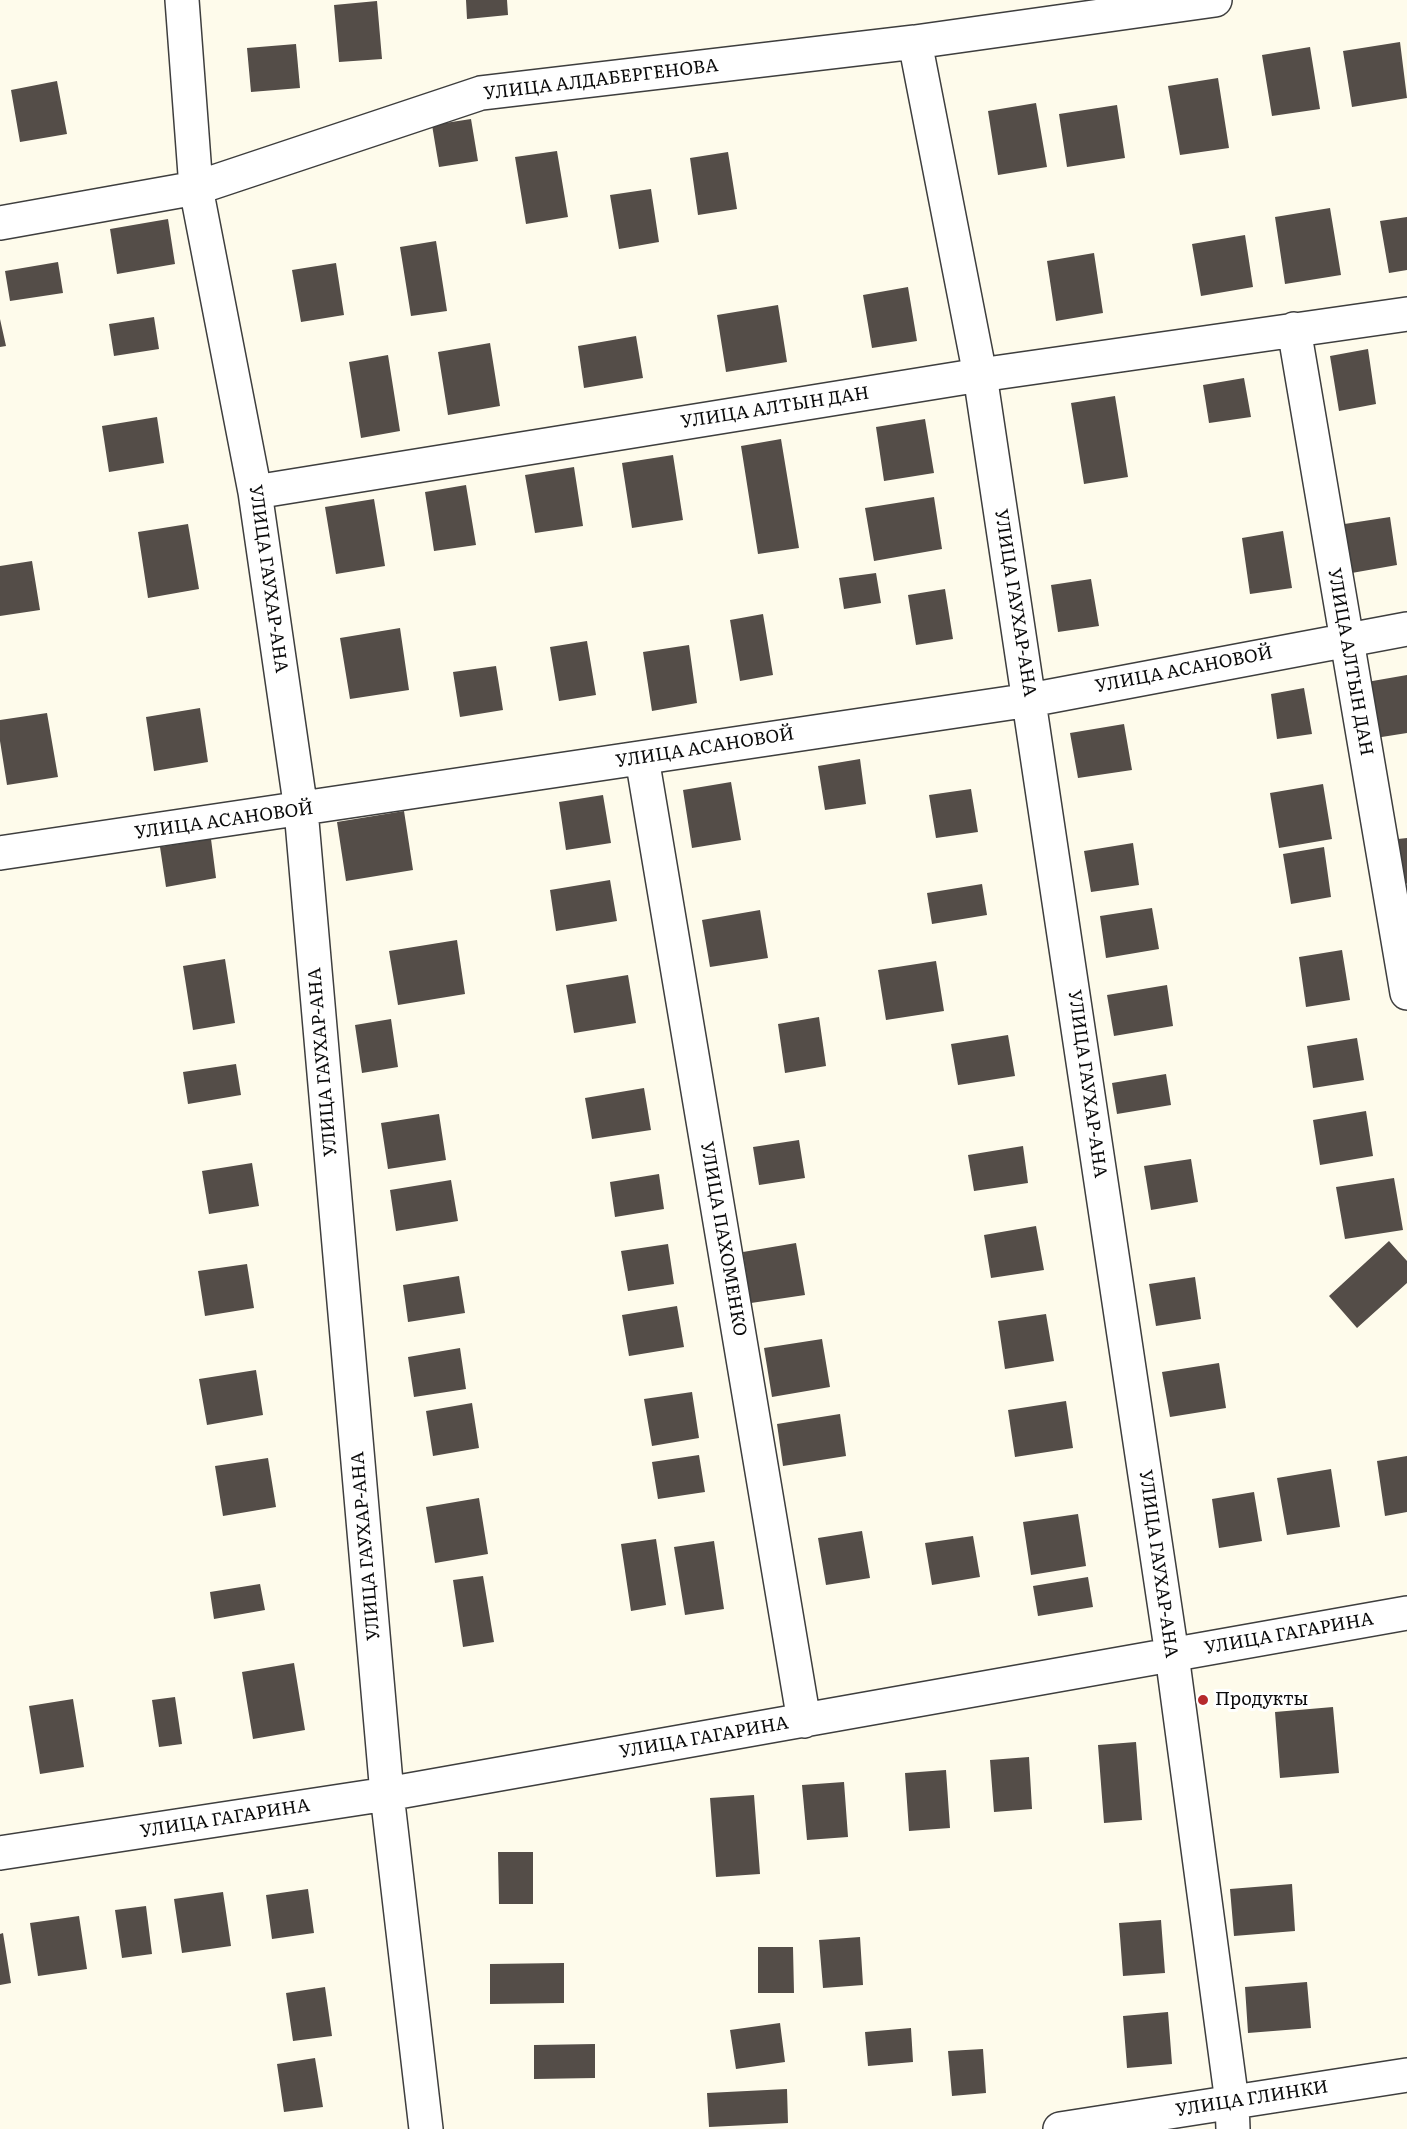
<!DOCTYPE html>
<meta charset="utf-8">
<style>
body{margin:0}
canvas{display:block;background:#fefbeb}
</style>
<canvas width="1407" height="2129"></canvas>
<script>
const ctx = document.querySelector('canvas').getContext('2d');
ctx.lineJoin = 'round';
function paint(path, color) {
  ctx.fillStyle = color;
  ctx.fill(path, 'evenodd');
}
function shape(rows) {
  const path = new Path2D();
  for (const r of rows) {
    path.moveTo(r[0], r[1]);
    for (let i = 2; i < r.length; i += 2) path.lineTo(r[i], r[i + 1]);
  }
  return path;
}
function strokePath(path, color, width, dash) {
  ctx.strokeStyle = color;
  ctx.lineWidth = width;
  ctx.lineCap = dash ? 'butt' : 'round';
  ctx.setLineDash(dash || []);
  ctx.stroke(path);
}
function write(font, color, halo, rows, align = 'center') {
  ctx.font = font + ' Literata,serif';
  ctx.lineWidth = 6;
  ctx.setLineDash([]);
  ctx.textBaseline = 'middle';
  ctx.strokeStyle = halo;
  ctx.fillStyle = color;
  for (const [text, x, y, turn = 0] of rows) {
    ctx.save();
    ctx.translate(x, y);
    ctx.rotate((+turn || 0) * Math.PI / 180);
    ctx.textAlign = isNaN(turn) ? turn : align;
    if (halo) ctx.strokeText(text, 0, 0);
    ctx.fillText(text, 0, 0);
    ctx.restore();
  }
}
paint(shape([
 [466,0,507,0,508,15,467,19],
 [377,1,382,59,339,62,334,5],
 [1400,42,1407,98,1352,107,1343,51],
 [296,44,300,88,251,92,247,48],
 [1310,47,1320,109,1272,116,1262,55],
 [1218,78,1229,148,1180,155,1168,86],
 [57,81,67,134,20,142,11,90],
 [1036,103,1047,167,998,175,988,111],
 [1117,105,1125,158,1067,167,1059,114],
 [471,119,478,161,439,167,432,125],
 [557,151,568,217,526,224,515,157],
 [728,152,737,209,698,215,690,158],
 [651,189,659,242,619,249,610,195],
 [1330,208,1341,275,1285,284,1275,217],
 [1407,217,1407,270,1389,273,1380,221],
 [168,219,175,264,117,274,110,229],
 [1245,235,1253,287,1201,296,1192,244],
 [436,241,447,311,411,316,400,247],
 [1094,253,1103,313,1056,321,1047,261],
 [58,262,63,293,10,301,5,271],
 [336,263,344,315,301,322,292,270],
 [908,287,917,341,872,348,863,295],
 [778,305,787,362,726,372,717,315],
 [154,317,159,349,114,356,109,324],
 [0,319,6,346,0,347],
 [636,336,643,378,584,388,578,346],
 [490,343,500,406,448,415,438,352],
 [1368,349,1376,404,1339,411,1330,356],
 [388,355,400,431,361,438,349,362],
 [1244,378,1251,417,1209,423,1203,385],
 [1115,396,1128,477,1084,484,1071,403],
 [157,417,164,463,109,472,102,426],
 [925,419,934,473,884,481,876,427],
 [781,439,799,548,758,554,741,446],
 [673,455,683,520,632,528,622,463],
 [574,467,583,526,535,533,525,475],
 [466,485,476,545,434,551,425,492],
 [934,497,942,549,874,561,865,508],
 [374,499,385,566,336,574,325,507],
 [1390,517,1397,565,1346,574,1338,525],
 [188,524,199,589,148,598,138,532],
 [1283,531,1292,588,1250,594,1242,538],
 [32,561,40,610,0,616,0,566],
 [876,573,881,603,844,609,839,578],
 [1091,579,1099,626,1058,632,1051,585],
 [945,589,953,639,916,645,908,595],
 [763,614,773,675,740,681,730,620],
 [400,628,409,690,350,699,340,638],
 [587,641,596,695,559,701,550,647],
 [689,645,697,703,652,711,643,652],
 [496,666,503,710,460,717,453,672],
 [1407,675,1407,733,1369,739,1361,683],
 [1304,688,1312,734,1277,739,1271,694],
 [200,708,208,762,154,771,146,717],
 [47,713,58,777,7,785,0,741,0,720],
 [1124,724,1132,770,1078,778,1070,733],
 [860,759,866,804,825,810,818,766],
 [731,782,741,840,692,848,683,790],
 [1323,784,1332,839,1279,848,1270,793],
 [971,789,978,832,936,838,929,795],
 [603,795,611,843,566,850,559,802],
 [404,811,413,870,346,881,337,822],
 [1407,838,1407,883,1406,884,1398,839],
 [211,839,216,878,166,887,160,847],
 [1133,843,1139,885,1091,892,1084,851],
 [1324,847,1331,897,1291,904,1283,854],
 [610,880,617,921,556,931,550,890],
 [982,884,987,915,932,924,927,893],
 [1152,908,1159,949,1106,958,1100,916],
 [760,910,768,958,710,967,702,920],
 [457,940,465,994,398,1005,389,951],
 [1342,950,1350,1000,1306,1007,1299,957],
 [225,959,235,1023,193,1030,183,966],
 [936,961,944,1011,886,1020,878,970],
 [628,975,636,1023,574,1033,566,985],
 [1167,985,1173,1026,1114,1036,1107,995],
 [819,1017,826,1066,785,1073,778,1024],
 [391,1019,398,1067,362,1073,355,1025],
 [1008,1035,1015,1076,958,1085,951,1044],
 [1357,1038,1364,1080,1313,1088,1307,1046],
 [236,1064,241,1095,188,1104,183,1072],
 [1166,1074,1171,1105,1117,1114,1112,1083],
 [644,1088,651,1130,592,1139,585,1098],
 [1366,1111,1373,1156,1320,1165,1313,1120],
 [439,1114,446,1160,388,1169,381,1123],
 [799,1140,805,1178,759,1185,753,1147],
 [1023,1146,1028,1183,974,1191,968,1155],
 [1191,1159,1198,1202,1151,1210,1144,1166],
 [252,1163,259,1206,209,1214,202,1171],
 [659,1174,664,1209,615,1217,610,1182],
 [1394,1178,1403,1230,1345,1239,1336,1187],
 [451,1180,458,1221,396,1231,390,1190],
 [1036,1226,1044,1270,991,1278,984,1235],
 [1389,1241,1407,1261,1407,1283,1357,1328,1329,1296],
 [796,1243,805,1295,751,1303,743,1252],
 [668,1244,674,1284,628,1291,621,1251],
 [247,1264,254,1308,205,1316,198,1271],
 [459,1276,465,1313,408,1322,403,1285],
 [1195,1277,1201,1319,1156,1326,1149,1284],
 [677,1306,684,1347,629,1356,622,1315],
 [1046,1314,1054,1361,1005,1369,998,1321],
 [822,1339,830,1387,772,1397,764,1348],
 [460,1348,466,1389,414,1397,408,1357],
 [1219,1363,1226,1408,1170,1417,1162,1372],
 [256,1370,263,1415,207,1425,199,1379],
 [692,1392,699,1438,652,1446,644,1399],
 [1066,1401,1073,1448,1015,1457,1008,1410],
 [472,1403,479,1448,433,1456,426,1411],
 [840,1414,846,1456,783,1466,777,1424],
 [699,1455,705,1492,658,1499,652,1462],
 [1407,1456,1407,1512,1385,1516,1377,1461],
 [268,1458,276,1507,223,1516,215,1466],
 [1331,1469,1340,1527,1287,1535,1277,1478],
 [1254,1492,1262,1541,1219,1548,1212,1499],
 [479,1498,488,1554,435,1563,426,1507],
 [1078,1514,1086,1566,1031,1575,1023,1522],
 [862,1531,870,1578,826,1585,818,1538],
 [973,1536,980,1577,932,1585,925,1543],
 [656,1539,666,1605,631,1611,621,1544],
 [714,1541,724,1609,685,1615,674,1547],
 [483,1576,494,1642,463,1647,453,1580],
 [1088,1577,1093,1607,1038,1616,1033,1586],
 [260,1584,265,1610,214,1619,210,1592],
 [294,1663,305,1730,253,1739,242,1672],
 [175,1697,182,1744,159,1747,152,1700],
 [73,1699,84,1767,40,1774,29,1706],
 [1333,1707,1339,1773,1280,1778,1275,1712],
 [1136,1742,1142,1820,1104,1823,1098,1745],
 [1029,1757,1032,1809,994,1812,990,1760],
 [946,1770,950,1828,909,1831,905,1773],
 [844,1782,848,1837,807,1840,802,1785],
 [754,1795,760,1874,716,1877,710,1798],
 [498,1852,533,1852,533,1904,499,1904],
 [1292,1884,1295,1931,1234,1936,1230,1889],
 [308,1889,314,1933,272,1939,266,1895],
 [223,1892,231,1946,182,1953,174,1899],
 [146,1906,152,1954,122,1958,115,1910],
 [79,1916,87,1969,38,1976,30,1923],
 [1161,1920,1165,1973,1123,1976,1119,1923],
 [3,1933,11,1983,0,1985,0,1934],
 [860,1937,863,1985,823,1988,819,1940],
 [758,1947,793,1947,794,1993,758,1993],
 [564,1963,564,2003,490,2004,490,1964],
 [1307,1982,1311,2028,1248,2033,1245,1987],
 [325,1987,332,2036,293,2041,286,1993],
 [1168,2012,1172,2064,1127,2068,1123,2016],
 [780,2023,785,2062,736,2069,730,2030],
 [911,2028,913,2062,868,2066,865,2032],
 [595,2044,595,2078,534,2079,534,2045],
 [983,2049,986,2093,952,2096,948,2051],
 [315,2058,323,2107,284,2112,277,2064],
 [787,2089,788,2123,709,2127,707,2093]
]), '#544d48');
const minor = shape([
 [182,0,196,188,255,492,301,810,387,1794,426,2129],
 [915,42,980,375,1172,1655,1232,2102,1233,2129],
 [0,223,196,188,481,93,915,42,1215,0],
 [1294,329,1407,993],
 [255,492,980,375,1407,314],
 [642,758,804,1721],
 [0,853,1030,700,1407,629],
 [0,1853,387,1794,1407,1613],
 [1060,2129,1407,2075]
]);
strokePath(minor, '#3e3e3e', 36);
strokePath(minor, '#fff', 33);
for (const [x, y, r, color] of [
 [1203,1700,6,"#b6292b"]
]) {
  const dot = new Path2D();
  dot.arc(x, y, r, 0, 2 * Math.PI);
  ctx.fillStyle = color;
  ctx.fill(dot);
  strokePath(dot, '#fff', 2);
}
write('18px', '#0b0b0b', '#fff', [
 ["УЛИЦА АЛДАБЕРГЕНОВА",601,80,-7],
 ["УЛИЦА АЛТЫН ДАН",775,408,-9],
 ["УЛИЦА ГАУХАР-АНА",268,579,82],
 ["УЛИЦА ГАУХАР-АНА",1015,603,81],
 ["УЛИЦА АЛТЫН ДАН",1350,662,80],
 ["УЛИЦА АСАНОВОЙ",1184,670,-11],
 ["УЛИЦА АСАНОВОЙ",705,748,-9],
 ["УЛИЦА АСАНОВОЙ",224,821,-8],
 ["УЛИЦА ГАУХАР-АНА",323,1062,-95],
 ["УЛИЦА ГАУХАР-АНА",1087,1084,82],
 ["УЛИЦА ПАХОМЕНКО",723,1239,80],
 ["УЛИЦА ГАУХАР-АНА",366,1546,-95],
 ["УЛИЦА ГАУХАР-АНА",1158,1564,82],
 ["УЛИЦА ГАГАРИНА",1289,1634,-10],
 ["УЛИЦА ГАГАРИНА",704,1738,-10],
 ["УЛИЦА ГАГАРИНА",225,1819,-9],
 ["УЛИЦА ГЛИНКИ",1252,2099,-9]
]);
write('18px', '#0b0b0b', '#fff', [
 ["Продукты",1215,1700]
], 'left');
</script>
